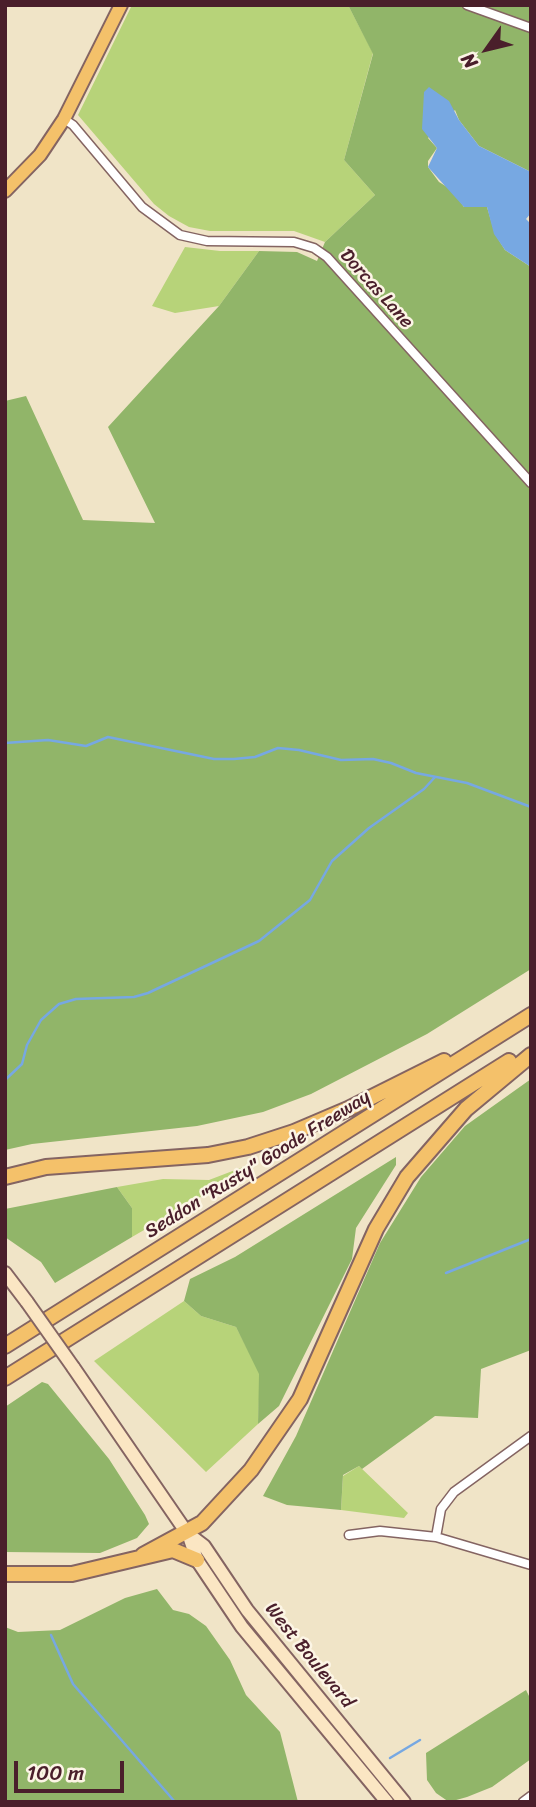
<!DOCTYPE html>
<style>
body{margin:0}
#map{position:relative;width:536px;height:1807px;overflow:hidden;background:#f0e4c7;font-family:Sriracha,sans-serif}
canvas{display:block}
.frame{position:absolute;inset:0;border:7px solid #4a1f2b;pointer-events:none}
.north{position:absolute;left:452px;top:14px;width:70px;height:70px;-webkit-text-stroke:5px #fcf5e5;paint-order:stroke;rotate:236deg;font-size:19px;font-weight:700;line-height:28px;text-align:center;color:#4a1f2b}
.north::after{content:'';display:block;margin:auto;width:24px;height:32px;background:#4a1f2b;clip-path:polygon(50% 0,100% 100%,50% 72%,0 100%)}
.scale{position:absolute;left:14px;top:1761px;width:110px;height:32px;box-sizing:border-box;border:4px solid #4a1f2b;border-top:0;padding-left:9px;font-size:21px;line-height:24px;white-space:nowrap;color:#4a1f2b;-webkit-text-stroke:5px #fcf5e5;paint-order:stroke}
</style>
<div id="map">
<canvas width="536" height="1807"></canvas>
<div class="frame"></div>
<div class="north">N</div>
<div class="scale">100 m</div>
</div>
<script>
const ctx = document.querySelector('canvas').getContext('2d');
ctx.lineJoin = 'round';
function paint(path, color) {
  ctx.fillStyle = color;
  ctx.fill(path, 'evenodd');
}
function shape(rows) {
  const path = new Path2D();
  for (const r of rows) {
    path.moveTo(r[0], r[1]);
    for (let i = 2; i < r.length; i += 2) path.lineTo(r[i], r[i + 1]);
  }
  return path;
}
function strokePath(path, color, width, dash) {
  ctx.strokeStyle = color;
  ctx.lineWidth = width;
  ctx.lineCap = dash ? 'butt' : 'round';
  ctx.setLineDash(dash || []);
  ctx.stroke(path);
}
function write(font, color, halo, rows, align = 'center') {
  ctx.font = font + ' Sriracha,sans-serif';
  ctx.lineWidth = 5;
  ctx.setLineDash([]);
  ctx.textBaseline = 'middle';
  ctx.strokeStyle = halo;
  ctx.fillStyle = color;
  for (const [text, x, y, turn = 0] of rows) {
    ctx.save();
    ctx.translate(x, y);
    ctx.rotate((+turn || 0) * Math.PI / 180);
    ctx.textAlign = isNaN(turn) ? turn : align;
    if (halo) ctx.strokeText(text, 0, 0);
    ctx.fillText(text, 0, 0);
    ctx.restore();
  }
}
paint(shape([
 [132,5,348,5,373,53,344,160,375,195,325,242,294,231,210,231,189,227,169,216,154,204,78,115],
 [185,247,220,251,259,251,219,306,175,313,152,306],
 [256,1162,199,1198,132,1237,132,1208,117,1187,163,1179,209,1180],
 [184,1301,201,1316,236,1327,260,1374,258,1424,206,1472,94,1361],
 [359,1466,408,1513,404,1518,341,1510,343,1476]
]), '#b7d379');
paint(shape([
 [348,5,531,5,531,172,479,146,459,120,455,110,428,138,437,148,428,161,428,167,439,182,452,190,464,207,487,207,495,234,505,250,531,267,531,969,427,1034,311,1094,263,1112,197,1126,32,1144,5,1150,5,401,26,396,83,520,155,523,108,427,219,306,259,251,297,252,317,261,325,242,375,195,344,160,373,54],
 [531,1079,531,1350,481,1369,478,1418,435,1416,362,1469,359,1466,343,1475,341,1510,287,1505,263,1496,296,1436,380,1243,421,1177,465,1126],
 [396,1157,396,1165,356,1228,352,1259,279,1406,258,1424,259,1374,236,1327,201,1316,184,1301,190,1279,235,1257],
 [117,1187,132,1208,132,1237,55,1283,41,1262,5,1237,5,1209],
 [42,1382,48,1384,109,1459,145,1515,149,1524,137,1538,100,1553,5,1552,5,1407],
 [157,1589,173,1610,189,1614,206,1626,230,1660,246,1695,280,1732,298,1802,5,1802,5,1627,18,1632,60,1630,125,1598],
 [526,1690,531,1700,531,1759,492,1787,467,1797,449,1802,436,1793,427,1780,426,1753]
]), '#91b569');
paint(shape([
 [429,87,449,101,459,120,479,146,531,172,531,213,526,219,531,224,531,267,505,250,494,234,487,207,464,207,428,167,437,148,422,129,424,92]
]), '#77a8e2');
strokePath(shape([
 [5,743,48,740,86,746,108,737,214,759,234,759,255,757,278,748,299,750,341,760,373,759,391,763,416,773,467,783,531,807],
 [5,1080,22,1064,27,1045,41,1020,59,1004,76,999,134,997,148,993,259,941,310,900,332,861,369,828,424,789,435,777],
 [446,1273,531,1239],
 [51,1635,73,1684,175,1802],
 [390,1758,420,1740]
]), '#77a8e2', 2.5);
const street = shape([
 [467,5,531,28],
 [64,119,73,125,142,207,180,235,207,241,294,242,314,248,327,257,531,483],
 [349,1535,380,1531,436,1537,531,1565],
 [436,1537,441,1509,454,1492,531,1436],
 [523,1802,531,1796]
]);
const secondary = shape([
 [5,1273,27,1302],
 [73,1367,187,1533,204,1546,247,1610,404,1802],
 [188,1533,197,1560,242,1627,387,1802]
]);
const primary = shape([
 [5,191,40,155,64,119,121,5]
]);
const highway = shape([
 [5,1177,46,1167,208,1155,248,1147,294,1132,348,1109,444,1061],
 [5,1346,531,1015],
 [5,1378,509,1061],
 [143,1555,202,1523,251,1470,300,1399,376,1229,407,1177,466,1109,531,1055],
 [5,1574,72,1574,173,1550,197,1560]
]);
strokePath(street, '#846462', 11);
strokePath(secondary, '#846462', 16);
strokePath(primary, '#846462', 16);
strokePath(highway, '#846462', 18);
strokePath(street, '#fff', 8);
strokePath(secondary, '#fbe6c3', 12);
strokePath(primary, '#f4c16a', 12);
strokePath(highway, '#f4c16a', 14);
const secondaryBridge = shape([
 [27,1302,73,1367]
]);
strokePath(secondaryBridge, '#846462', 16, []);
strokePath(secondaryBridge, '#fbe6c3', 12);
write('19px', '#4a1f2b', '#fcf5e5', [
 ["Dorcas Lane",376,289,48],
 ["Seddon \"Rusty\" Goode Freeway",258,1165,-32],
 ["West Boulevard",309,1656,51]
]);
</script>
